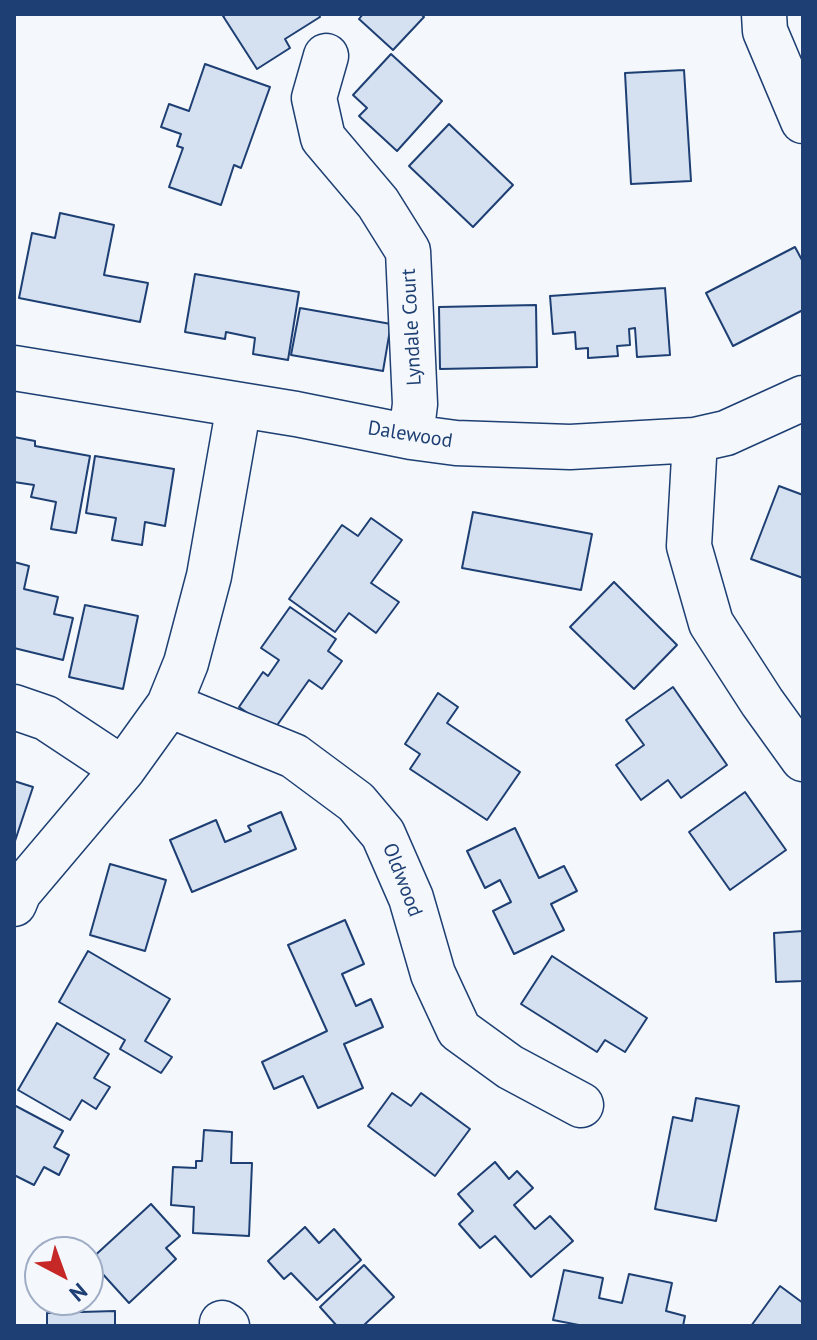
<!DOCTYPE html>
<style>
body{margin:0}
#map{position:relative;width:817px;height:1340px;overflow:hidden;background:#f4f7fb;font-family:"PT Sans",sans-serif}
canvas{display:block}
.frame{position:absolute;inset:0;border:16px solid #1d3f73;pointer-events:none}
.north{position:absolute;left:24px;top:1236px;width:80px;height:80px;box-sizing:border-box;background:#f4f7fb;border:2px solid #9eadc5;border-radius:50%;rotate:139deg;font-size:22px;font-weight:700;line-height:32px;text-align:center;color:#1d3f73}
.north::after{content:'';display:block;margin:auto;width:28px;height:36px;background:#c62828;clip-path:polygon(50% 0,100% 100%,50% 72%,0 100%)}
</style>
<div id="map">
<canvas width="817" height="1340"></canvas>
<div class="frame"></div>
<div class="north">N</div>
</div>
<script>
const ctx = document.querySelector('canvas').getContext('2d');
ctx.lineJoin = 'round';
function paint(path, color) {
  ctx.fillStyle = color;
  ctx.fill(path, 'evenodd');
}
function shape(rows) {
  const path = new Path2D();
  for (const r of rows) {
    path.moveTo(r[0], r[1]);
    for (let i = 2; i < r.length; i += 2) path.lineTo(r[i], r[i + 1]);
  }
  return path;
}
function strokePath(path, color, width, dash) {
  ctx.strokeStyle = color;
  ctx.lineWidth = width;
  ctx.lineCap = dash ? 'butt' : 'round';
  ctx.setLineDash(dash || []);
  ctx.stroke(path);
}
function write(font, color, halo, rows, align = 'center') {
  ctx.font = font + ' "PT Sans",sans-serif';
  ctx.lineWidth = 6;
  ctx.setLineDash([]);
  ctx.textBaseline = 'middle';
  ctx.strokeStyle = halo;
  ctx.fillStyle = color;
  for (const [text, x, y, turn = 0] of rows) {
    ctx.save();
    ctx.translate(x, y);
    ctx.rotate((+turn || 0) * Math.PI / 180);
    ctx.textAlign = isNaN(turn) ? turn : align;
    if (halo) ctx.strokeText(text, 0, 0);
    ctx.fillText(text, 0, 0);
    ctx.restore();
  }
}
const building = shape([
 [227,14,319,14,320,17,285,39,290,48,257,69,223,16,227,14],
 [363,14,421,14,424,17,393,50,359,19,363,14],
 [391,54,442,101,397,151,359,116,367,108,353,95,391,54],
 [205,64,270,87,241,168,234,165,221,205,169,187,183,148,177,146,181,134,161,127,169,104,189,111,205,64],
 [684,70,691,181,631,184,625,73,684,70],
 [449,124,513,185,473,227,409,166,449,124],
 [60,213,114,225,104,275,148,283,140,322,19,298,32,233,55,238,60,213],
 [795,247,803,262,803,310,733,346,706,293,795,247],
 [195,274,299,292,288,360,253,354,255,338,226,332,225,339,185,332,195,274],
 [665,288,670,355,637,357,635,328,629,329,630,345,617,346,618,356,588,358,588,348,576,349,575,332,553,334,550,296,665,288],
 [536,305,537,367,440,369,439,307,536,305],
 [300,308,391,324,383,371,291,355,300,308],
 [14,437,35,441,35,446,90,456,76,533,51,529,56,502,31,497,34,485,14,482,14,437],
 [95,456,174,469,165,526,145,522,142,545,112,540,116,518,86,513,95,456],
 [779,486,803,495,803,578,751,559,779,486],
 [473,512,592,534,581,590,462,568,473,512],
 [371,518,402,540,371,583,399,602,376,633,349,613,335,632,289,599,342,525,358,536,371,518],
 [14,562,29,566,24,589,58,597,54,614,73,618,63,660,14,648,14,562],
 [614,582,677,645,634,689,570,627,614,582],
 [85,605,138,616,123,689,69,677,85,605],
 [290,607,336,639,328,651,342,661,322,689,309,680,273,731,239,707,263,672,268,676,279,660,261,648,290,607],
 [673,687,727,765,681,798,668,780,641,800,616,765,644,745,626,720,673,687],
 [438,693,458,707,447,723,520,772,487,820,410,769,420,754,405,744,438,693],
 [14,781,33,787,14,844,14,781],
 [745,792,786,850,730,890,689,832,745,792],
 [281,812,296,849,192,892,170,840,216,820,225,842,251,831,248,826,281,812],
 [515,828,539,878,564,866,577,891,551,904,564,930,514,954,493,911,511,902,500,880,485,888,467,851,515,828],
 [110,864,166,880,145,951,90,935,110,864],
 [345,920,364,964,342,974,356,1006,371,999,383,1027,344,1044,363,1088,318,1108,303,1076,274,1089,262,1062,327,1031,288,945,345,920],
 [803,931,803,981,776,982,774,933,803,931],
 [88,951,170,999,145,1041,172,1057,161,1073,120,1049,125,1040,59,1002,88,951],
 [552,956,647,1018,625,1052,605,1040,597,1052,521,1004,552,956],
 [57,1023,109,1054,94,1078,110,1087,96,1109,82,1100,70,1120,18,1090,57,1023],
 [392,1093,411,1106,421,1093,470,1129,435,1176,368,1126,392,1093],
 [696,1098,739,1106,716,1221,655,1209,673,1117,692,1121,696,1098],
 [14,1105,63,1131,54,1147,69,1155,59,1175,44,1167,34,1185,14,1175,14,1105],
 [204,1130,232,1132,231,1163,252,1163,249,1236,193,1233,194,1207,171,1205,173,1167,196,1168,196,1161,202,1161,204,1130],
 [495,1162,509,1179,517,1171,533,1188,514,1205,535,1229,550,1216,573,1241,531,1277,495,1236,480,1248,459,1224,473,1211,458,1194,495,1162],
 [151,1204,180,1236,166,1248,176,1259,129,1303,90,1260,151,1204],
 [305,1227,319,1243,334,1229,361,1260,317,1300,291,1273,284,1279,268,1261,305,1227],
 [364,1265,394,1297,363,1326,337,1326,320,1307,364,1265],
 [564,1270,603,1278,599,1298,622,1303,629,1274,672,1283,666,1311,685,1316,683,1326,584,1326,553,1320,564,1270],
 [780,1286,803,1303,803,1326,751,1326,780,1286],
 [115,1311,115,1326,47,1326,47,1313,115,1311]
]);
paint(building, '#d5e0f0');
strokePath(building, '#1d3f73', 2);
const minor = shape([
 [764,14,765,31,803,121],
 [326,56,314,98,323,138,378,203,408,251,415,404,411,437],
 [14,368,296,414,411,437,456,443,570,447,695,440,726,433,803,398],
 [695,440,689,546,711,623,762,702,803,759],
 [169,705,294,756,356,802,383,834,411,898,433,974,459,1030,510,1067,581,1105],
 [14,707,46,718,123,769],
 [14,904,19,892,123,769,169,705,186,663,209,576,239,405],
 [222,1323,227,1326]
]);
strokePath(minor, '#1d3f73', 47);
strokePath(minor, '#f4f7fb', 44);
write('20px', '#1d3f73', '#f4f7fb', [
 ["Lyndale Court",412,327,-93],
 ["Dalewood",410,435,9],
 ["Oldwood",402,880,69]
]);
</script>
